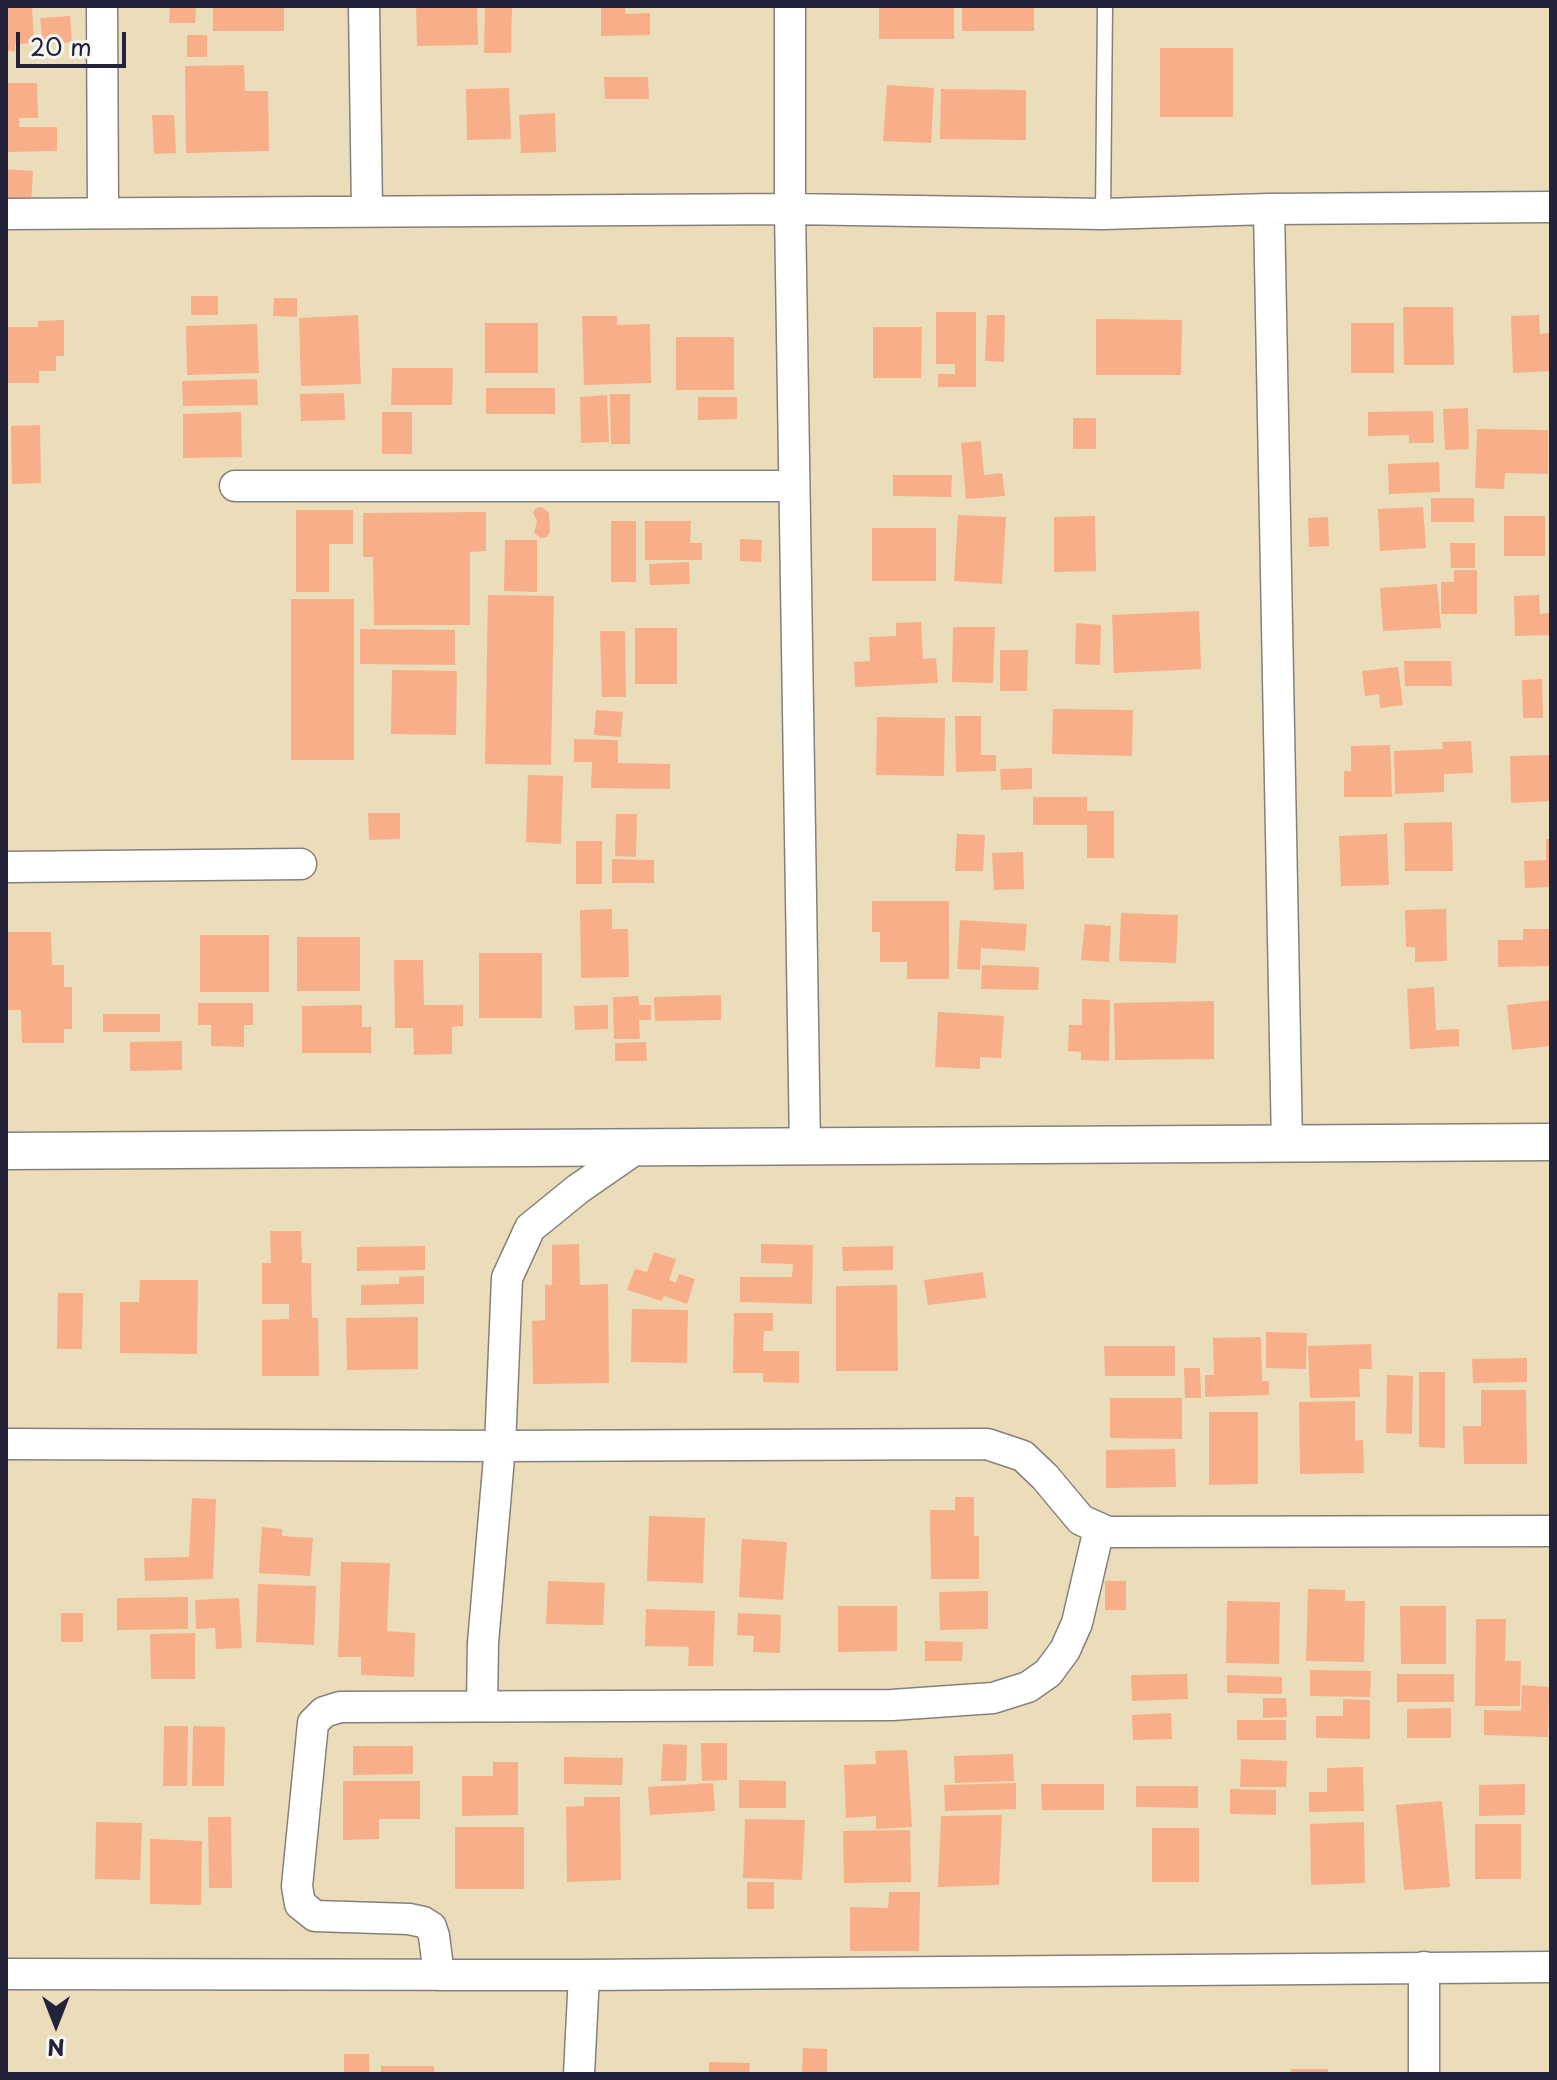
<!DOCTYPE html>
<style>
body{margin:0}
#map{position:relative;width:1557px;height:2080px;overflow:hidden;background:#ebddba;font-family:"Playpen Sans",sans-serif}
canvas{display:block}
.frame{position:absolute;inset:0;border:8px solid #22223b;pointer-events:none}
.north{position:absolute;left:16px;top:1984px;width:80px;height:80px;-webkit-text-stroke:6px #f6f6f2;paint-order:stroke;rotate:180deg;font-size:22px;font-weight:700;line-height:32px;text-align:center;color:#22223b}
.north::after{content:'';display:block;margin:auto;width:28px;height:36px;background:#22223b;clip-path:polygon(50% 0,100% 100%,50% 72%,0 100%)}
.scale{position:absolute;left:16px;top:32px;width:110px;height:36px;box-sizing:border-box;border:4px solid #22223b;border-top:0;padding-left:10px;font-size:24px;line-height:28px;white-space:nowrap;color:#22223b;-webkit-text-stroke:6px #f6f6f2;paint-order:stroke}
</style>
<div id="map">
<canvas width="1557" height="2080"></canvas>
<div class="frame"></div>
<div class="north">N</div>
<div class="scale">20 m</div>
</div>
<script>
const ctx = document.querySelector('canvas').getContext('2d');
ctx.lineJoin = 'round';
function paint(path, color) {
  ctx.fillStyle = color;
  ctx.fill(path, 'evenodd');
}
function shape(rows) {
  const path = new Path2D();
  for (const r of rows) {
    path.moveTo(r[0], r[1]);
    for (let i = 2; i < r.length; i += 2) path.lineTo(r[i], r[i + 1]);
  }
  return path;
}
function strokePath(path, color, width, dash) {
  ctx.strokeStyle = color;
  ctx.lineWidth = width;
  ctx.lineCap = dash ? 'butt' : 'round';
  ctx.setLineDash(dash || []);
  ctx.stroke(path);
}
paint(shape([
 [6,6,32,6,34,43,15,44,15,51,6,51],
 [170,6,196,6,195,23,169,23],
 [213,6,284,6,284,31,213,31],
 [416,6,477,6,478,45,417,46],
 [601,6,625,6,625,14,650,13,650,35,601,36],
 [879,6,954,6,954,39,879,39],
 [962,6,1034,6,1034,31,962,31],
 [485,7,512,7,511,53,484,53],
 [70,16,72,42,43,44,40,18],
 [187,35,207,35,207,57,187,57],
 [1160,48,1233,48,1233,117,1160,117],
 [244,65,245,91,268,91,269,151,186,153,185,66],
 [604,77,648,77,649,99,605,99],
 [6,83,37,83,38,118,19,118,19,127,57,127,57,151,6,152],
 [887,85,934,88,931,143,883,141],
 [509,88,511,139,467,140,466,89],
 [941,89,1026,90,1026,140,940,139],
 [555,113,556,152,521,153,519,115],
 [152,115,174,115,176,153,154,154],
 [6,169,33,171,31,203,6,201],
 [191,296,218,296,218,315,191,315],
 [274,298,297,298,297,317,273,316],
 [1403,307,1453,307,1454,365,1404,365],
 [936,312,976,312,976,387,938,387,938,374,955,374,955,364,936,364],
 [358,315,361,384,301,386,299,318],
 [987,315,1005,315,1004,362,985,361],
 [1539,315,1540,334,1551,333,1551,371,1513,373,1511,316],
 [582,316,617,316,617,325,650,324,651,383,584,385],
 [1096,319,1182,320,1181,375,1096,375],
 [64,320,64,356,56,356,56,371,39,371,39,383,6,383,6,327,38,327,38,321],
 [485,323,538,323,538,373,485,373],
 [1351,323,1394,323,1394,373,1351,373],
 [257,324,259,373,187,375,186,326],
 [873,327,922,327,921,378,873,378],
 [676,337,734,337,734,390,676,390],
 [392,368,453,368,452,405,391,405],
 [257,379,258,405,183,406,182,381],
 [486,388,555,388,555,414,486,414],
 [344,393,345,420,301,421,300,394],
 [610,394,630,394,630,444,611,444],
 [607,395,609,442,581,443,580,397],
 [698,397,737,397,737,419,698,420],
 [1468,408,1469,449,1445,450,1443,409],
 [1433,411,1434,443,1409,443,1409,435,1368,436,1368,412],
 [241,412,242,457,183,458,183,414],
 [382,412,412,412,412,454,382,454],
 [1073,418,1096,418,1096,449,1073,449],
 [40,425,41,483,12,484,11,426],
 [1477,429,1548,430,1548,474,1505,473,1504,489,1475,488],
 [981,441,984,475,1002,473,1005,496,966,499,961,443],
 [1439,462,1440,492,1389,494,1388,464],
 [893,475,952,475,951,497,893,496],
 [1431,498,1474,498,1474,522,1431,522],
 [542,507,549,513,550,531,547,537,541,538,534,533,537,521,533,513,536,508],
 [1423,507,1426,548,1380,551,1378,509],
 [296,510,353,510,353,544,329,544,329,592,296,592],
 [486,512,486,551,470,552,470,625,374,625,373,557,363,557,363,513],
 [958,515,1006,517,1002,584,954,581],
 [1095,516,1096,571,1054,572,1054,517],
 [1504,516,1545,516,1545,556,1504,556],
 [1328,517,1329,546,1309,547,1308,518],
 [611,521,636,521,636,582,611,582],
 [645,521,691,521,690,543,702,543,702,560,645,560],
 [872,528,936,528,936,581,872,581],
 [740,539,762,540,761,562,740,561],
 [505,540,537,540,537,592,504,591],
 [1450,543,1475,543,1475,568,1451,568],
 [689,562,690,584,650,585,649,564],
 [1454,570,1477,570,1477,614,1441,614,1441,582,1454,582],
 [1437,584,1441,628,1383,631,1380,588],
 [488,595,554,596,551,765,485,764],
 [1539,595,1540,614,1551,613,1551,635,1515,636,1514,596],
 [291,599,354,599,354,760,291,760],
 [1199,611,1201,669,1114,673,1112,615],
 [921,622,923,659,936,658,938,683,855,687,854,662,870,661,869,637,896,636,896,623],
 [1076,623,1101,625,1100,665,1075,664],
 [953,627,995,627,993,683,952,682],
 [635,628,677,628,677,684,635,684],
 [360,629,455,630,455,665,360,664],
 [600,631,625,631,626,697,602,697],
 [1000,650,1028,650,1027,691,1000,691],
 [1404,661,1451,661,1452,686,1405,686],
 [1398,667,1403,705,1380,708,1379,694,1365,696,1362,671],
 [392,670,457,671,456,735,391,734],
 [1542,679,1543,718,1523,718,1522,680],
 [1053,709,1133,710,1132,756,1052,754],
 [596,710,623,712,621,737,594,735],
 [955,716,981,716,981,755,996,755,996,771,956,772],
 [877,717,945,718,944,776,876,775],
 [574,739,618,740,618,763,670,764,670,789,591,788,592,762,574,762],
 [1471,741,1473,773,1444,774,1444,792,1395,794,1394,751,1443,749,1442,742],
 [1390,745,1392,797,1344,797,1344,771,1351,771,1351,746],
 [1551,755,1551,801,1511,803,1510,756],
 [1032,768,1032,789,1001,790,1000,769],
 [528,775,563,776,561,844,526,842],
 [1033,797,1087,797,1087,811,1114,811,1114,858,1087,858,1087,825,1033,825],
 [368,813,400,813,400,839,369,840],
 [616,814,637,814,636,857,615,856],
 [1452,822,1453,871,1405,871,1404,823],
 [957,834,985,835,983,871,955,871],
 [1387,834,1389,885,1341,886,1339,836],
 [1546,839,1551,839,1551,887,1525,888,1524,861,1546,860],
 [576,841,602,841,602,884,576,884],
 [1023,852,1024,889,994,890,992,853],
 [612,859,654,860,654,883,612,883],
 [872,901,949,901,949,979,907,979,907,962,880,962,880,932,872,932],
 [612,909,612,929,628,929,629,977,581,978,580,910],
 [1446,909,1447,961,1415,962,1415,947,1406,947,1405,910],
 [1121,913,1178,915,1176,963,1119,961],
 [960,920,1027,924,1025,951,981,948,980,970,957,969],
 [1085,924,1111,926,1109,962,1081,960],
 [1523,929,1550,929,1550,966,1498,967,1498,940,1523,940],
 [6,932,51,932,52,965,64,965,64,987,72,987,72,1029,64,1029,64,1043,22,1043,21,1010,6,1010],
 [200,935,269,935,269,992,200,992],
 [297,937,360,937,360,991,297,991],
 [479,953,542,953,542,1018,479,1018],
 [394,960,423,960,424,1005,463,1005,463,1026,452,1027,452,1054,414,1055,413,1028,395,1028],
 [982,965,1039,967,1038,990,981,989],
 [1434,987,1436,1030,1459,1029,1459,1046,1410,1049,1407,989],
 [721,995,721,1020,655,1021,654,997],
 [638,996,639,1005,651,1005,651,1020,639,1020,640,1039,614,1039,613,997],
 [1082,999,1110,1000,1109,1061,1081,1060,1081,1052,1068,1051,1069,1025,1082,1025],
 [1551,1000,1551,1046,1512,1050,1507,1005],
 [1214,1001,1214,1059,1115,1060,1114,1003],
 [198,1003,253,1003,253,1025,244,1025,244,1047,211,1046,211,1025,198,1025],
 [362,1005,362,1027,371,1027,371,1053,302,1053,302,1006],
 [608,1005,608,1029,575,1030,574,1006],
 [938,1012,1004,1016,1001,1058,980,1057,980,1069,935,1067],
 [103,1014,160,1014,160,1032,103,1032],
 [182,1041,182,1070,130,1071,130,1042],
 [646,1042,647,1061,615,1061,615,1043],
 [270,1231,301,1231,302,1263,311,1263,312,1318,318,1318,319,1376,262,1376,262,1320,289,1319,289,1304,262,1304,262,1263,271,1263],
 [579,1244,580,1285,608,1284,609,1383,533,1384,532,1321,545,1320,545,1285,552,1285,552,1245],
 [761,1244,813,1245,812,1304,740,1302,740,1277,792,1277,793,1264,761,1263],
 [425,1246,425,1270,357,1271,357,1247],
 [893,1246,893,1270,843,1271,842,1247],
 [654,1252,676,1259,669,1280,676,1283,679,1274,695,1279,687,1304,664,1296,662,1301,627,1290,635,1269,647,1272],
 [983,1272,986,1298,928,1305,924,1280],
 [424,1276,424,1304,361,1305,361,1285,399,1284,399,1277],
 [140,1280,198,1280,197,1354,120,1353,120,1302,139,1302],
 [897,1285,898,1371,836,1371,836,1286],
 [58,1293,83,1293,82,1349,57,1349],
 [632,1309,688,1310,687,1363,631,1362],
 [734,1313,773,1313,773,1331,764,1331,763,1351,799,1351,799,1383,763,1382,763,1373,733,1373],
 [418,1317,418,1369,347,1370,346,1318],
 [1266,1332,1307,1333,1306,1369,1266,1368],
 [1261,1337,1262,1381,1269,1381,1269,1395,1205,1397,1205,1375,1214,1375,1213,1338],
 [1371,1344,1372,1369,1359,1369,1360,1397,1310,1398,1308,1346],
 [1104,1346,1175,1346,1175,1376,1105,1376],
 [1527,1358,1527,1382,1473,1383,1472,1359],
 [1184,1368,1200,1368,1201,1398,1185,1398],
 [1419,1372,1445,1372,1445,1448,1419,1447],
 [1387,1375,1413,1376,1412,1434,1386,1433],
 [1481,1390,1526,1390,1527,1464,1464,1464,1463,1426,1481,1426],
 [1110,1398,1182,1398,1182,1439,1110,1438],
 [1355,1401,1355,1441,1363,1440,1364,1473,1300,1474,1299,1402],
 [1209,1412,1258,1412,1258,1484,1209,1485],
 [1175,1449,1176,1487,1106,1488,1106,1450],
 [955,1497,974,1497,974,1536,979,1536,979,1579,931,1579,930,1510,955,1510],
 [192,1498,216,1499,213,1579,145,1581,144,1558,189,1557],
 [649,1516,705,1518,703,1583,647,1581],
 [262,1527,282,1529,282,1536,313,1538,310,1576,259,1573],
 [742,1539,787,1542,783,1600,739,1597],
 [341,1562,390,1563,387,1631,415,1633,414,1677,361,1675,361,1657,338,1657],
 [548,1581,605,1583,603,1625,546,1624],
 [1105,1581,1126,1581,1126,1610,1105,1610],
 [258,1584,316,1586,314,1645,256,1642],
 [1308,1589,1345,1590,1345,1601,1365,1601,1364,1662,1306,1661],
 [988,1591,988,1629,940,1630,939,1592],
 [188,1597,188,1629,117,1630,117,1598],
 [239,1598,242,1648,216,1649,215,1628,196,1629,195,1600],
 [1227,1601,1280,1602,1279,1664,1226,1663],
 [838,1606,897,1606,897,1651,838,1652],
 [1400,1606,1446,1606,1446,1664,1401,1664],
 [646,1609,715,1611,713,1666,688,1666,689,1647,645,1646],
 [61,1613,83,1613,83,1642,61,1642],
 [738,1613,781,1615,780,1653,753,1652,754,1636,737,1635],
 [1476,1619,1506,1619,1505,1661,1521,1661,1520,1706,1475,1706],
 [195,1633,195,1679,151,1679,150,1634],
 [925,1641,963,1642,962,1661,925,1661],
 [1310,1670,1371,1671,1370,1697,1310,1696],
 [1187,1674,1188,1699,1132,1701,1131,1675],
 [1397,1674,1454,1674,1454,1702,1397,1702],
 [1227,1675,1282,1677,1282,1694,1227,1693],
 [1522,1685,1549,1687,1548,1737,1484,1735,1484,1710,1521,1711],
 [1263,1698,1286,1698,1287,1717,1263,1718],
 [1343,1699,1370,1700,1370,1739,1316,1738,1316,1716,1343,1716],
 [1451,1708,1451,1738,1407,1738,1407,1709],
 [1171,1713,1172,1739,1133,1740,1132,1715],
 [1237,1720,1286,1720,1286,1740,1237,1740],
 [164,1726,188,1726,187,1786,163,1786],
 [193,1726,225,1727,224,1786,192,1786],
 [701,1743,727,1743,727,1780,702,1781],
 [663,1744,687,1745,686,1781,661,1781],
 [353,1746,413,1746,413,1774,353,1775],
 [907,1750,912,1827,876,1829,876,1816,846,1818,844,1765,876,1764,875,1751],
 [1013,1754,1014,1781,955,1783,954,1756],
 [564,1757,623,1758,622,1785,564,1784],
 [1241,1759,1287,1761,1286,1787,1240,1787],
 [493,1762,518,1762,518,1815,462,1816,462,1776,493,1776],
 [1363,1767,1364,1811,1309,1812,1309,1792,1327,1792,1327,1768],
 [739,1780,786,1781,786,1808,739,1808],
 [343,1781,420,1781,420,1819,379,1819,379,1839,343,1840],
 [713,1783,715,1811,650,1815,648,1787],
 [1016,1783,1016,1809,945,1811,944,1785],
 [1041,1784,1104,1784,1104,1810,1042,1810],
 [1525,1784,1525,1815,1479,1816,1479,1785],
 [1136,1786,1198,1786,1198,1808,1136,1807],
 [1230,1789,1276,1790,1276,1815,1230,1814],
 [584,1797,620,1797,621,1880,567,1882,566,1807,584,1806],
 [1442,1801,1450,1887,1404,1890,1396,1805],
 [1002,1815,999,1885,938,1887,941,1816],
 [208,1817,231,1817,232,1888,209,1888],
 [745,1819,805,1820,802,1880,743,1878],
 [96,1822,142,1823,140,1880,95,1879],
 [1364,1822,1365,1883,1311,1885,1310,1824],
 [1475,1824,1521,1824,1521,1879,1475,1879],
 [455,1827,524,1827,524,1889,455,1889],
 [1152,1828,1199,1828,1199,1882,1152,1882],
 [910,1830,911,1882,844,1883,843,1831],
 [150,1839,202,1841,201,1905,150,1904],
 [747,1882,774,1882,774,1909,747,1909],
 [889,1892,920,1892,919,1951,850,1951,850,1907,888,1908],
 [803,2048,827,2049,827,2074,802,2074],
 [344,2054,369,2054,369,2074,344,2074],
 [709,2062,750,2063,749,2074,709,2074],
 [381,2066,434,2066,434,2074,381,2074],
 [1291,2069,1328,2069,1328,2074,1291,2074]
]), '#f8ae89');
const service = shape([
 [1103,214,1105,6]
]);
const minor = shape([
 [102,6,103,212],
 [364,6,367,210],
 [790,6,790,209,805,1147],
 [1269,209,1287,1145],
 [6,214,790,209,1103,214,1269,209,1551,207],
 [235,486,794,486],
 [6,867,301,864],
 [6,1444,500,1446,987,1444,1023,1456,1045,1477,1081,1520,1108,1532,1551,1531],
 [482,1706,483,1643,500,1446,507,1278,530,1228,578,1189,637,1148],
 [1424,1967,1424,2074],
 [6,1974,584,1975,1551,1967],
 [439,1975,434,1936,431,1927,423,1922,409,1919,315,1916,300,1904,297,1886,313,1723,324,1712,340,1707,892,1705,993,1698,1028,1687,1048,1673,1065,1650,1077,1623,1099,1529],
 [579,2074,584,1975]
]);
const tertiary = shape([
 [6,1151,1551,1142]
]);
strokePath(service, '#86807a', 17);
strokePath(minor, '#86807a', 33);
strokePath(tertiary, '#86807a', 39);
strokePath(service, '#fff', 14);
strokePath(minor, '#fff', 30);
strokePath(tertiary, '#fff', 36);
</script>
